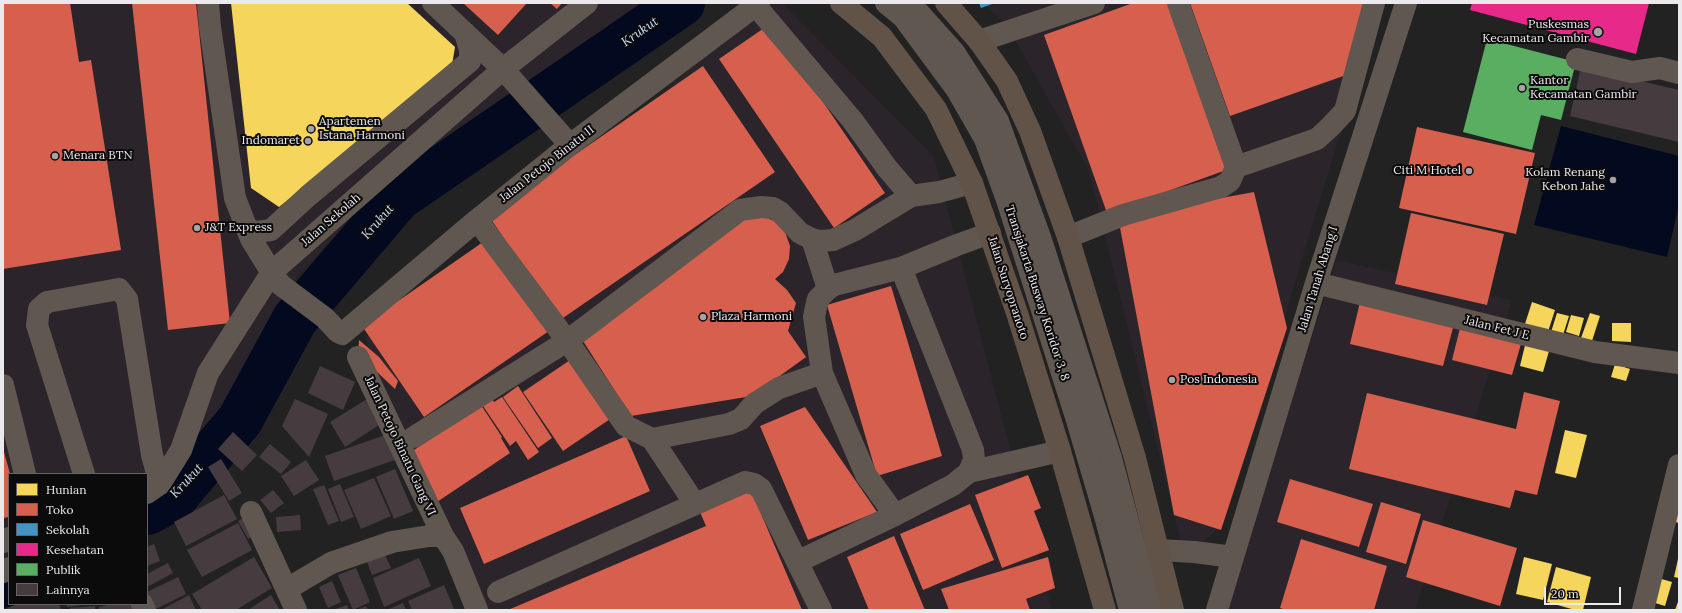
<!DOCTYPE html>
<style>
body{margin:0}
#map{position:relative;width:1682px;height:613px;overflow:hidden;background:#232223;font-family:Lora,serif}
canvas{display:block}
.frame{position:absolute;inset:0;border:4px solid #ece9ec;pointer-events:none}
.legend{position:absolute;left:8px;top:473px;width:140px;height:132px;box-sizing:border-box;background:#0c0b0c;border:1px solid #666466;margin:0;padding:5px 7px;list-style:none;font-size:12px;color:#ece9ec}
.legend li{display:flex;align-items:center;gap:8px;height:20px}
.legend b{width:20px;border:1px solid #666466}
.scale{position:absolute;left:1544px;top:587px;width:77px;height:18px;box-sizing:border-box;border:2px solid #ece9ec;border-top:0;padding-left:5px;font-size:12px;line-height:14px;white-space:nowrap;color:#ece9ec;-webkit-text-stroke:3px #0c0b0c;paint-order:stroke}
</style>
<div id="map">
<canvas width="1682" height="613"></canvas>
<div class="frame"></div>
<ul class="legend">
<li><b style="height:11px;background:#f6d55c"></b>Hunian</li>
<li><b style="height:11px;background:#d6604d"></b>Toko</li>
<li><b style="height:11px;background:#4393c3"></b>Sekolah</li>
<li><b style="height:11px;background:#e7298a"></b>Kesehatan</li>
<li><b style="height:11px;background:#5aae61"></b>Publik</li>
<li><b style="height:11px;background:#463c40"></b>Lainnya</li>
</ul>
<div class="scale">20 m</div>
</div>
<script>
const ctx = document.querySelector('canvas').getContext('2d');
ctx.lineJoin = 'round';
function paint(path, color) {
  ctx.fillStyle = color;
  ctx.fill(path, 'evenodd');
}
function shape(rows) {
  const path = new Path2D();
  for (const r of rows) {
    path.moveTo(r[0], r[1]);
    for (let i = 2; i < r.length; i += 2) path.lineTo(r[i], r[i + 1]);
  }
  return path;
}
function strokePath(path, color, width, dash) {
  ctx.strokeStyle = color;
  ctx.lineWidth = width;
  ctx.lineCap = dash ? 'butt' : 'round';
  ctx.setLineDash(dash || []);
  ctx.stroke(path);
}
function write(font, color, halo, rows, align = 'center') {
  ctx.font = font + ' Lora,serif';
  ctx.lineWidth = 4;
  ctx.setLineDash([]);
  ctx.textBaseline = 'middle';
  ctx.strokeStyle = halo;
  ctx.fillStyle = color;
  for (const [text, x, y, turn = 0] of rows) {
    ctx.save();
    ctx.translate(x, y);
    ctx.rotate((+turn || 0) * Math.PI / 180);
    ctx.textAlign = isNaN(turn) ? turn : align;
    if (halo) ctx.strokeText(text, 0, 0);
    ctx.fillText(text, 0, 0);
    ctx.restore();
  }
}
paint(shape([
 [3,3,647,3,376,192,298,276,246,383,171,482,147,494,147,474,9,474,9,566,3,569],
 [770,3,782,3,934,157,1052,610,467,610,365,338],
 [982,3,1380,3,1305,249,1224,523,1185,559,1089,171,1006,24],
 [1337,260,1512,300,1415,610,1223,610]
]), '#2b242b');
paint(shape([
 [1561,126,1679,156,1679,204,1667,257,1534,225]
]), '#03091e');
paint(shape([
 [231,3,407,3,455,47,451,71,279,207,251,188],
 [1532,302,1555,310,1546,338,1523,330],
 [1557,313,1569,316,1563,335,1551,332],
 [1590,313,1600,316,1592,341,1581,338],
 [1571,315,1584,318,1579,336,1566,332],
 [1612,323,1631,323,1631,342,1612,341],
 [1527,337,1551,344,1543,372,1520,366],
 [1615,364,1630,369,1626,381,1611,377],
 [1565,430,1587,435,1576,478,1555,473],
 [1679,499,1679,523,1672,521],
 [1524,557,1552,564,1543,600,1516,594],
 [1678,559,1679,559,1679,578,1674,577],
 [1556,567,1591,577,1583,610,1575,610,1547,602],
 [1658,578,1672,582,1665,606,1652,602],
 [1679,599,1679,610,1675,610]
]), '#f6d55c');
paint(shape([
 [3,3,70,3,79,62,91,60,121,250,3,269],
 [132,3,196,3,230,323,168,330],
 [463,3,527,3,498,35],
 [550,3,562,3,557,9],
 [1133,3,1169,3,1229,169,1107,213,1044,35],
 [1190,3,1368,3,1349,74,1230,116],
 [770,24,885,193,834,228,719,59],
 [703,66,775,172,560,320,488,215],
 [1417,127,1535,153,1516,234,1399,208],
 [1254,192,1287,328,1221,530,1174,515,1118,217],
 [1411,213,1504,234,1487,305,1395,284],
 [763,216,776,222,785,232,790,246,789,259,783,272,775,279,787,290,796,303,788,331,806,357,752,396,631,416,583,341,736,220],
 [486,240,549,331,424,417,362,326],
 [891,286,942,456,877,476,827,305],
 [1361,298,1455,320,1443,366,1350,344],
 [1460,328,1521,344,1512,375,1452,360],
 [359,340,379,357,398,381,395,389,358,354],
 [576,356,616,415,563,451,523,392],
 [518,386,552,438,538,448,503,397],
 [1524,392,1560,401,1537,495,1515,490,1510,508,1349,469,1367,393,1516,429],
 [490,397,494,402,502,397,539,452,528,460,516,441,510,446,481,403],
 [481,405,502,437,501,438,510,453,434,504,411,452],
 [805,407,877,512,808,540,760,426],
 [626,436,650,491,484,564,460,508],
 [3,448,10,474,9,517,3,518],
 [1028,475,1041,508,1034,511,1049,550,1002,568,975,495],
 [1290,479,1373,504,1359,547,1277,522],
 [751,490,802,610,508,610,706,526,700,512],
 [1381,502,1421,514,1406,564,1366,552],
 [970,504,994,560,923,590,900,534],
 [1423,520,1517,548,1500,606,1406,577],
 [894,536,925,610,869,610,847,557],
 [1301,539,1387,566,1374,610,1286,610,1280,608],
 [1048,557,1055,588,1026,599,1030,610,949,610,941,589]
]), '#d6604d');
paint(shape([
 [979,3,995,3,981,8]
]), '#4393c3');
paint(shape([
 [1472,3,1649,3,1636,54,1470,10]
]), '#e7298a');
paint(shape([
 [1487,39,1576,62,1561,120,1541,115,1532,150,1463,132]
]), '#5aae61');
strokePath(shape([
 [147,512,174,498,240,420,295,319,398,198,682,3],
 [3,585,9,582]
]), '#03091e', 46);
paint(shape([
 [1581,67,1679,90,1679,142,1570,116],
 [320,366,355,382,343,410,308,393],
 [295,399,328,414,309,457,282,426],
 [367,399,379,425,345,447,330,422],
 [233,432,257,455,242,471,218,449],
 [385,435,395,460,334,481,325,456],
 [270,444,291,462,281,474,259,457],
 [221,459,242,493,229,501,208,467],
 [306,460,319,480,294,496,281,476],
 [395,469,413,511,394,519,376,477],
 [374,478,391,516,361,529,344,490],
 [340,484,354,517,341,522,328,489],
 [324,485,339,521,328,525,313,489],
 [273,490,284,503,271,513,260,500],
 [224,495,237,519,186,546,174,522],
 [249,515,258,533,248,539,238,521],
 [300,515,301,530,277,532,276,517],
 [238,523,252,550,202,577,187,550],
 [154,544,160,561,147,566,147,547],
 [385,555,391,568,372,575,367,562],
 [254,557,272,588,236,610,202,610,192,594],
 [419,558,431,586,384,607,373,578],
 [168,563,173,573,147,587,147,574],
 [356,568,370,602,353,610,338,575],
 [178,577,186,594,154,610,147,604,147,592],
 [332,581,341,602,328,608,319,587],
 [444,585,454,609,412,610,408,601],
 [189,595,196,610,161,610],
 [271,595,280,610,248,610],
 [403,603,406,610,387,610],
 [18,604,59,604,61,610,8,610,7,608],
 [66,604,82,604,82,605,67,607],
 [111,604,135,604,136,610,99,610,99,607],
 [347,605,349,610,333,610],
 [95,606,95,610,70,610,70,608],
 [366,606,368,610,357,610]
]), '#463c40');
strokePath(shape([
 [208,3,210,27,235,198,247,229,251,239,275,278,281,285,325,318,338,332,342,334,477,220,570,145,759,3],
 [433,3,503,69,570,145],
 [886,3,903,17,957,90,985,139,1007,200,1076,417,1105,516,1130,610],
 [910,3,954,52,998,121,1041,240,1111,458,1152,610],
 [756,6,853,121,887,168,911,196],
 [979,41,1094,3],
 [1577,59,1632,72,1660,68,1679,73],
 [1236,167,1317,139,1331,126,1345,111,1374,3],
 [477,220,571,346,626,426,652,439,695,504],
 [247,229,256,232,271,230,308,196,470,61,470,50,465,33],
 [1068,237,1123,215,1221,187,1230,181,1236,167,1178,3],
 [812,239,828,289],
 [901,268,973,450,974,460,969,472,953,485,895,515,866,475,822,373,814,317,816,307,818,299,828,289,834,285,901,268,957,245,990,233],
 [1316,283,1595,352,1679,363],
 [358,357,443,536],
 [3,385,25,474],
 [414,437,567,341,740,210,761,207,773,208,780,212,800,233,812,239,819,241,833,240,855,230,911,196,939,192,972,183],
 [652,439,729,424,741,419,754,404,779,388,822,373],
 [969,472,1060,451],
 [84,474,37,325,39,309,47,302,119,289,127,299,152,455,160,484],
 [147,493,160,484,181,450,208,373,272,272,503,69,587,3],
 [251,512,296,610],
 [3,542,9,538],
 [1159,550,1194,552,1233,557],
 [797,562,895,515],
 [3,572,9,568],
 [287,589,331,563,392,542,429,536,443,536,453,551,477,610],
 [498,592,745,482,754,484,761,489,821,610],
 [142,604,145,610],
 [1217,610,1316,283,1406,3],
 [1643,610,1679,465]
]), '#605750', 22);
strokePath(shape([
 [841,3,882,37,936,109,972,183,1017,313,1060,451,1105,610],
 [946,3,979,41,1007,81,1030,131,1068,237,1135,458,1173,610]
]), '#625348', 22);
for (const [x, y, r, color] of [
 [1598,32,5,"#a6a3a6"],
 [1522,88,4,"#a6a3a6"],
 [311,129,4,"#a6a3a6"],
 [308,141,4,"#a6a3a6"],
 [55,156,4,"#a6a3a6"],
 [1469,171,4,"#a6a3a6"],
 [1613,180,4,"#a6a3a6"],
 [197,228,4,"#a6a3a6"],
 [703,317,4,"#a6a3a6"],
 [1172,380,4,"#a6a3a6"]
]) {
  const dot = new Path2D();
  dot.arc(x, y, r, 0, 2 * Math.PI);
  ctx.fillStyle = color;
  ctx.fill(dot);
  strokePath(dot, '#0c0b0c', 1.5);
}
write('12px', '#ece9ec', '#0c0b0c', [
 ["Puskesmas",1589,25,"right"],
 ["Kecamatan Gambir",1589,39,"right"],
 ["Kantor",1530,81],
 ["Kecamatan Gambir",1530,95],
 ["Apartemen",319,122],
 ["Istana Harmoni",319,136],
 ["Indomaret",300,141,"right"],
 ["Menara BTN",63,156],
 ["Citi M Hotel",1461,171,"right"],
 ["Kolam Renang",1605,173,"right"],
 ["Kebon Jahe",1605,187,"right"],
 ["J&T Express",205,228],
 ["Plaza Harmoni",711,317],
 ["Pos Indonesia",1180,380]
], 'left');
write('12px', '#ece9ec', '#0c0b0c', [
 ["Jalan Petojo Binatu II",547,164,-38],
 ["Jalan Sekolah",331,220,-41],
 ["Jalan Tanah Abang I",1318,279,-73],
 ["Jalan Suryopranoto",1008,288,72],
 ["Transjakarta Busway Koridor 3, 8",1037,293,72],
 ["Jalan Fet J E",1497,328,14],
 ["Jalan Petojo Binatu Gang VI",400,446,65]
]);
write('italic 13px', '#c6dbf4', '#0c0b0c', [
 ["Krukut",640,32,-35],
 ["Krukut",378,222,-49],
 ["Krukut",187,481,-47]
]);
</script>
